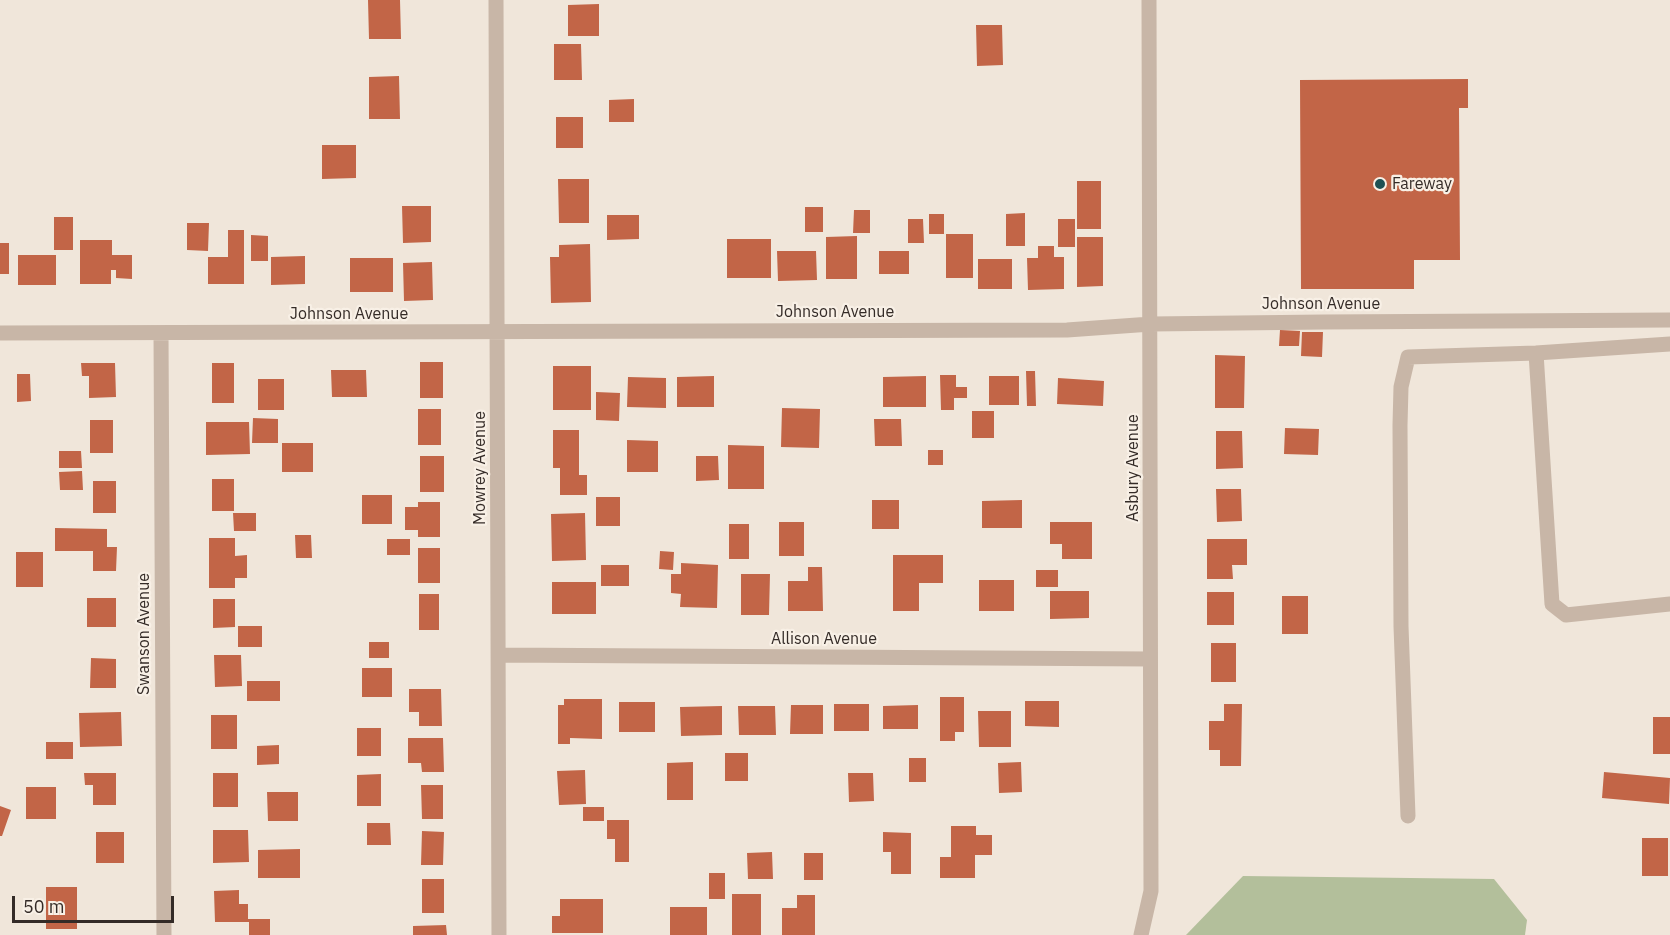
<!DOCTYPE html>
<style>
body{margin:0}
#map{position:relative;width:1670px;height:935px;overflow:hidden;background:#f0e6da;font-family:"IBM Plex Sans",sans-serif}
canvas{display:block}
.scale{position:absolute;left:12px;top:896px;width:162px;height:27px;box-sizing:border-box;border:3px solid #342b27;border-top:0;padding-left:8px;font-size:18px;line-height:21px;white-space:nowrap;color:#342b27;-webkit-text-stroke:4px #f8f0e6;paint-order:stroke}
</style>
<div id="map">
<canvas width="1670" height="935"></canvas>
<div class="scale">50 m</div>
</div>
<script>
const ctx = document.querySelector('canvas').getContext('2d');
ctx.lineJoin = 'round';
function paint(path, color) {
  ctx.fillStyle = color;
  ctx.fill(path, 'evenodd');
}
function shape(rows) {
  const path = new Path2D();
  for (const r of rows) {
    path.moveTo(r[0], r[1]);
    for (let i = 2; i < r.length; i += 2) path.lineTo(r[i], r[i + 1]);
  }
  return path;
}
function strokePath(path, color, width, dash) {
  ctx.strokeStyle = color;
  ctx.lineWidth = width;
  ctx.lineCap = dash ? 'butt' : 'round';
  ctx.setLineDash(dash || []);
  ctx.stroke(path);
}
function write(font, color, halo, rows, align = 'center') {
  ctx.font = font + ' "IBM Plex Sans",sans-serif';
  ctx.lineWidth = 4.5;
  ctx.setLineDash([]);
  ctx.textBaseline = 'middle';
  ctx.strokeStyle = halo;
  ctx.fillStyle = color;
  for (const [text, x, y, turn = 0] of rows) {
    ctx.save();
    ctx.translate(x, y);
    ctx.rotate((+turn || 0) * Math.PI / 180);
    ctx.textAlign = isNaN(turn) ? turn : align;
    if (halo) ctx.strokeText(text, 0, 0);
    ctx.fillText(text, 0, 0);
    ctx.restore();
  }
}
paint(shape([
 [1243,876,1494,879,1527,920,1525,935,1186,935]
]), '#b3bf9b');
paint(shape([
 [368,0,400,0,401,39,369,39],
 [599,4,599,36,568,36,568,5],
 [976,25,1002,25,1003,65,977,66],
 [554,44,581,44,582,80,554,80],
 [399,76,400,119,369,119,369,77],
 [1468,79,1468,108,1459,108,1460,260,1414,260,1414,289,1301,289,1300,80],
 [634,99,634,122,609,122,609,100],
 [556,117,583,117,583,148,556,148],
 [322,145,356,145,356,178,322,179],
 [558,179,589,179,589,223,559,223],
 [1077,181,1101,181,1101,229,1077,229],
 [402,206,431,206,431,242,403,243],
 [805,207,823,207,823,232,805,232],
 [854,210,870,210,870,233,853,233],
 [1025,213,1025,246,1006,246,1006,214],
 [929,214,944,214,944,234,929,234],
 [607,215,639,215,639,239,607,240],
 [54,217,73,217,73,250,54,250],
 [908,219,923,219,924,243,908,243],
 [1058,219,1075,219,1075,247,1058,247],
 [187,223,209,223,208,251,187,250],
 [228,230,244,230,244,284,208,284,208,257,228,257],
 [946,234,973,234,973,278,946,278],
 [251,235,268,236,268,261,251,261],
 [857,236,857,279,826,279,826,237],
 [1077,237,1103,237,1103,286,1077,287],
 [727,239,771,239,771,278,727,278],
 [80,240,112,240,112,255,132,255,132,279,116,278,116,270,111,270,111,284,80,284],
 [0,243,9,243,9,274,0,274],
 [590,244,591,302,551,303,550,257,559,257,559,245],
 [1038,246,1054,246,1054,257,1064,257,1064,289,1028,290,1027,258,1038,258],
 [777,251,816,251,817,280,778,281],
 [879,251,909,251,909,274,879,274],
 [18,255,56,255,56,285,18,285],
 [305,256,305,284,271,285,271,257],
 [350,258,393,258,393,292,350,292],
 [978,259,1012,259,1012,289,978,289],
 [432,262,433,300,404,301,403,263],
 [1280,330,1300,331,1299,346,1279,346],
 [1302,332,1323,332,1322,357,1301,356],
 [1215,355,1245,356,1244,408,1215,408],
 [420,362,443,362,443,398,420,398],
 [81,363,115,363,116,397,89,398,89,376,82,376],
 [212,363,234,363,234,403,212,403],
 [553,366,591,366,591,410,553,410],
 [331,370,366,370,367,397,332,397],
 [1026,371,1035,371,1036,406,1027,406],
 [17,374,30,374,31,401,17,402],
 [940,375,956,375,956,387,967,387,967,398,954,398,954,410,941,410],
 [714,376,714,407,677,407,677,377],
 [926,376,926,407,883,407,883,377],
 [989,376,1019,376,1019,405,989,405],
 [628,377,666,378,666,408,627,407],
 [1058,378,1104,381,1103,406,1057,404],
 [258,379,284,379,284,410,258,410],
 [596,392,620,393,619,421,596,420],
 [782,408,820,409,819,448,781,447],
 [418,409,441,409,441,445,418,445],
 [972,411,994,411,994,438,972,438],
 [253,418,278,419,278,443,252,443],
 [874,419,901,419,902,446,875,446],
 [90,420,113,420,113,453,90,453],
 [206,422,249,422,250,454,206,455],
 [1285,428,1319,429,1318,455,1284,454],
 [553,430,579,430,579,475,587,475,587,495,560,495,560,468,553,468],
 [1216,431,1242,431,1243,468,1216,469],
 [627,440,658,441,658,472,627,472],
 [282,443,313,443,313,472,282,472],
 [728,445,764,446,764,489,728,489],
 [928,450,943,450,943,465,928,465],
 [59,451,81,451,82,468,59,468],
 [420,456,444,456,444,492,420,492],
 [696,456,718,456,719,480,696,481],
 [82,471,83,490,60,490,59,472],
 [212,479,234,479,234,511,212,511],
 [93,481,116,481,116,513,93,513],
 [1216,489,1241,489,1242,521,1217,522],
 [362,495,392,495,392,524,362,524],
 [596,497,620,497,620,526,596,526],
 [872,500,899,500,899,529,872,529],
 [1022,500,1022,528,982,528,982,501],
 [418,502,440,502,440,537,418,537,418,530,405,530,405,507,418,507],
 [233,513,256,513,256,531,234,531],
 [585,513,586,560,552,561,551,514],
 [779,522,804,522,804,556,779,556],
 [1050,522,1092,522,1092,559,1062,559,1062,544,1050,544],
 [729,524,749,524,749,559,729,559],
 [55,528,107,529,107,547,117,547,116,571,93,571,93,551,55,551],
 [295,535,311,535,312,558,296,558],
 [209,538,235,538,235,556,247,555,247,578,235,578,235,588,209,588],
 [387,539,410,539,410,555,387,555],
 [1207,539,1247,539,1247,565,1232,565,1233,579,1207,579],
 [418,548,440,548,440,583,418,583],
 [660,551,674,552,673,570,659,569],
 [16,552,43,552,43,587,16,587],
 [893,555,943,555,943,583,919,583,919,611,893,611],
 [681,563,718,565,717,608,680,607,681,594,671,593,671,574,681,574],
 [601,565,629,565,629,586,601,586],
 [808,567,822,567,823,611,788,611,788,581,808,581],
 [1036,570,1058,570,1058,587,1036,587],
 [741,574,770,574,769,615,741,615],
 [979,580,1014,580,1014,611,979,611],
 [552,582,596,582,596,614,552,614],
 [1050,591,1089,591,1089,618,1050,619],
 [1207,592,1234,592,1234,625,1207,625],
 [419,594,439,594,439,630,419,630],
 [1282,596,1308,596,1308,634,1282,634],
 [87,598,116,598,116,627,87,627],
 [213,599,235,599,235,627,213,628],
 [238,626,262,626,262,647,238,647],
 [369,642,389,642,389,658,369,658],
 [1211,643,1236,643,1236,682,1211,682],
 [214,655,241,655,242,686,215,687],
 [91,658,116,659,116,688,90,688],
 [362,668,392,668,392,697,362,697],
 [247,681,280,681,280,701,247,701],
 [409,689,441,689,442,726,419,726,419,712,409,712],
 [940,697,964,697,964,732,955,732,955,741,940,741],
 [564,699,602,699,602,739,570,738,570,744,558,744,558,705,564,705],
 [1025,701,1059,701,1059,727,1025,726],
 [619,702,655,702,655,732,619,732],
 [834,704,869,704,869,731,834,731],
 [1224,704,1242,704,1241,766,1220,766,1220,750,1209,750,1209,721,1224,721],
 [791,705,823,705,823,734,790,734],
 [918,705,918,729,883,729,883,706],
 [722,706,722,735,681,736,680,707],
 [738,706,775,706,776,735,739,735],
 [978,711,1011,711,1011,747,979,747],
 [121,712,122,746,80,747,79,713],
 [211,715,237,715,237,749,211,749],
 [1653,717,1670,717,1670,754,1653,754],
 [357,728,381,728,381,756,357,756],
 [408,738,443,738,444,772,422,772,421,763,408,763],
 [46,742,73,742,73,759,46,759],
 [279,745,279,764,257,765,257,746],
 [725,753,748,753,748,781,725,781],
 [909,758,926,758,926,782,909,782],
 [693,762,693,800,667,800,667,763],
 [1021,762,1022,792,999,793,998,763],
 [585,770,586,804,559,805,557,771],
 [1604,772,1670,778,1669,804,1602,798],
 [84,773,116,773,116,805,93,805,93,785,85,785],
 [213,773,238,773,238,807,213,807],
 [848,773,873,773,874,801,849,802],
 [381,774,381,806,357,806,357,775],
 [421,785,443,785,443,819,422,819],
 [26,787,56,787,56,819,26,819],
 [267,792,298,792,298,821,268,821],
 [0,806,11,810,2,836,0,836],
 [583,807,604,807,604,821,583,821],
 [607,820,629,820,629,862,615,862,615,839,607,839],
 [367,823,390,823,391,845,367,845],
 [951,826,976,826,976,835,992,835,992,855,975,855,975,878,940,878,940,857,951,857],
 [213,830,248,830,249,862,213,863],
 [422,831,444,832,443,865,421,865],
 [96,832,124,832,124,863,96,863],
 [883,832,911,833,911,874,891,874,891,852,883,852],
 [1642,838,1668,838,1668,876,1642,876],
 [300,849,300,878,258,878,258,850],
 [772,852,773,879,748,879,747,853],
 [804,853,823,853,823,880,804,880],
 [709,873,725,873,725,899,709,899],
 [422,879,444,879,444,913,422,913],
 [46,887,77,887,77,929,46,929],
 [239,890,239,904,248,904,248,919,270,919,270,935,249,935,249,922,215,922,214,891],
 [732,894,761,894,761,935,732,935],
 [797,895,815,895,815,935,782,935,782,908,797,908],
 [560,899,603,899,603,933,552,933,552,916,560,916],
 [670,907,707,907,707,935,670,935],
 [446,925,447,935,413,935,413,926]
]), '#c26547');
strokePath(shape([
 [496,0,499,935],
 [0,333,1067,330,1151,324,1324,322,1670,320],
 [161,333,164,935],
 [1536,353,1552,604,1566,615,1670,604],
 [499,655,1150,659],
 [1408,816,1401,626,1400,425,1401,387,1408,357,1536,353,1670,344],
 [1141,935,1151,891,1149,0]
]), '#c8b6a7', 15);
for (const [x, y, r, color] of [
 [1380,184,6,"#1e5154"]
]) {
  const dot = new Path2D();
  dot.arc(x, y, r, 0, 2 * Math.PI);
  ctx.fillStyle = color;
  ctx.fill(dot);
  strokePath(dot, '#f8f0e6', 2);
}
write('16px', '#342b27', '#f8f0e6', [
 ["Fareway",1392,184]
], 'left');
write('16px', '#342b27', '#f8f0e6', [
 ["Johnson Avenue",1321,304],
 ["Johnson Avenue",835,312],
 ["Johnson Avenue",349,314],
 ["Mowrey Avenue",480,468,-90],
 ["Asbury Avenue",1133,468,-90],
 ["Swanson Avenue",144,634,-90],
 ["Allison Avenue",824,639]
]);
</script>
